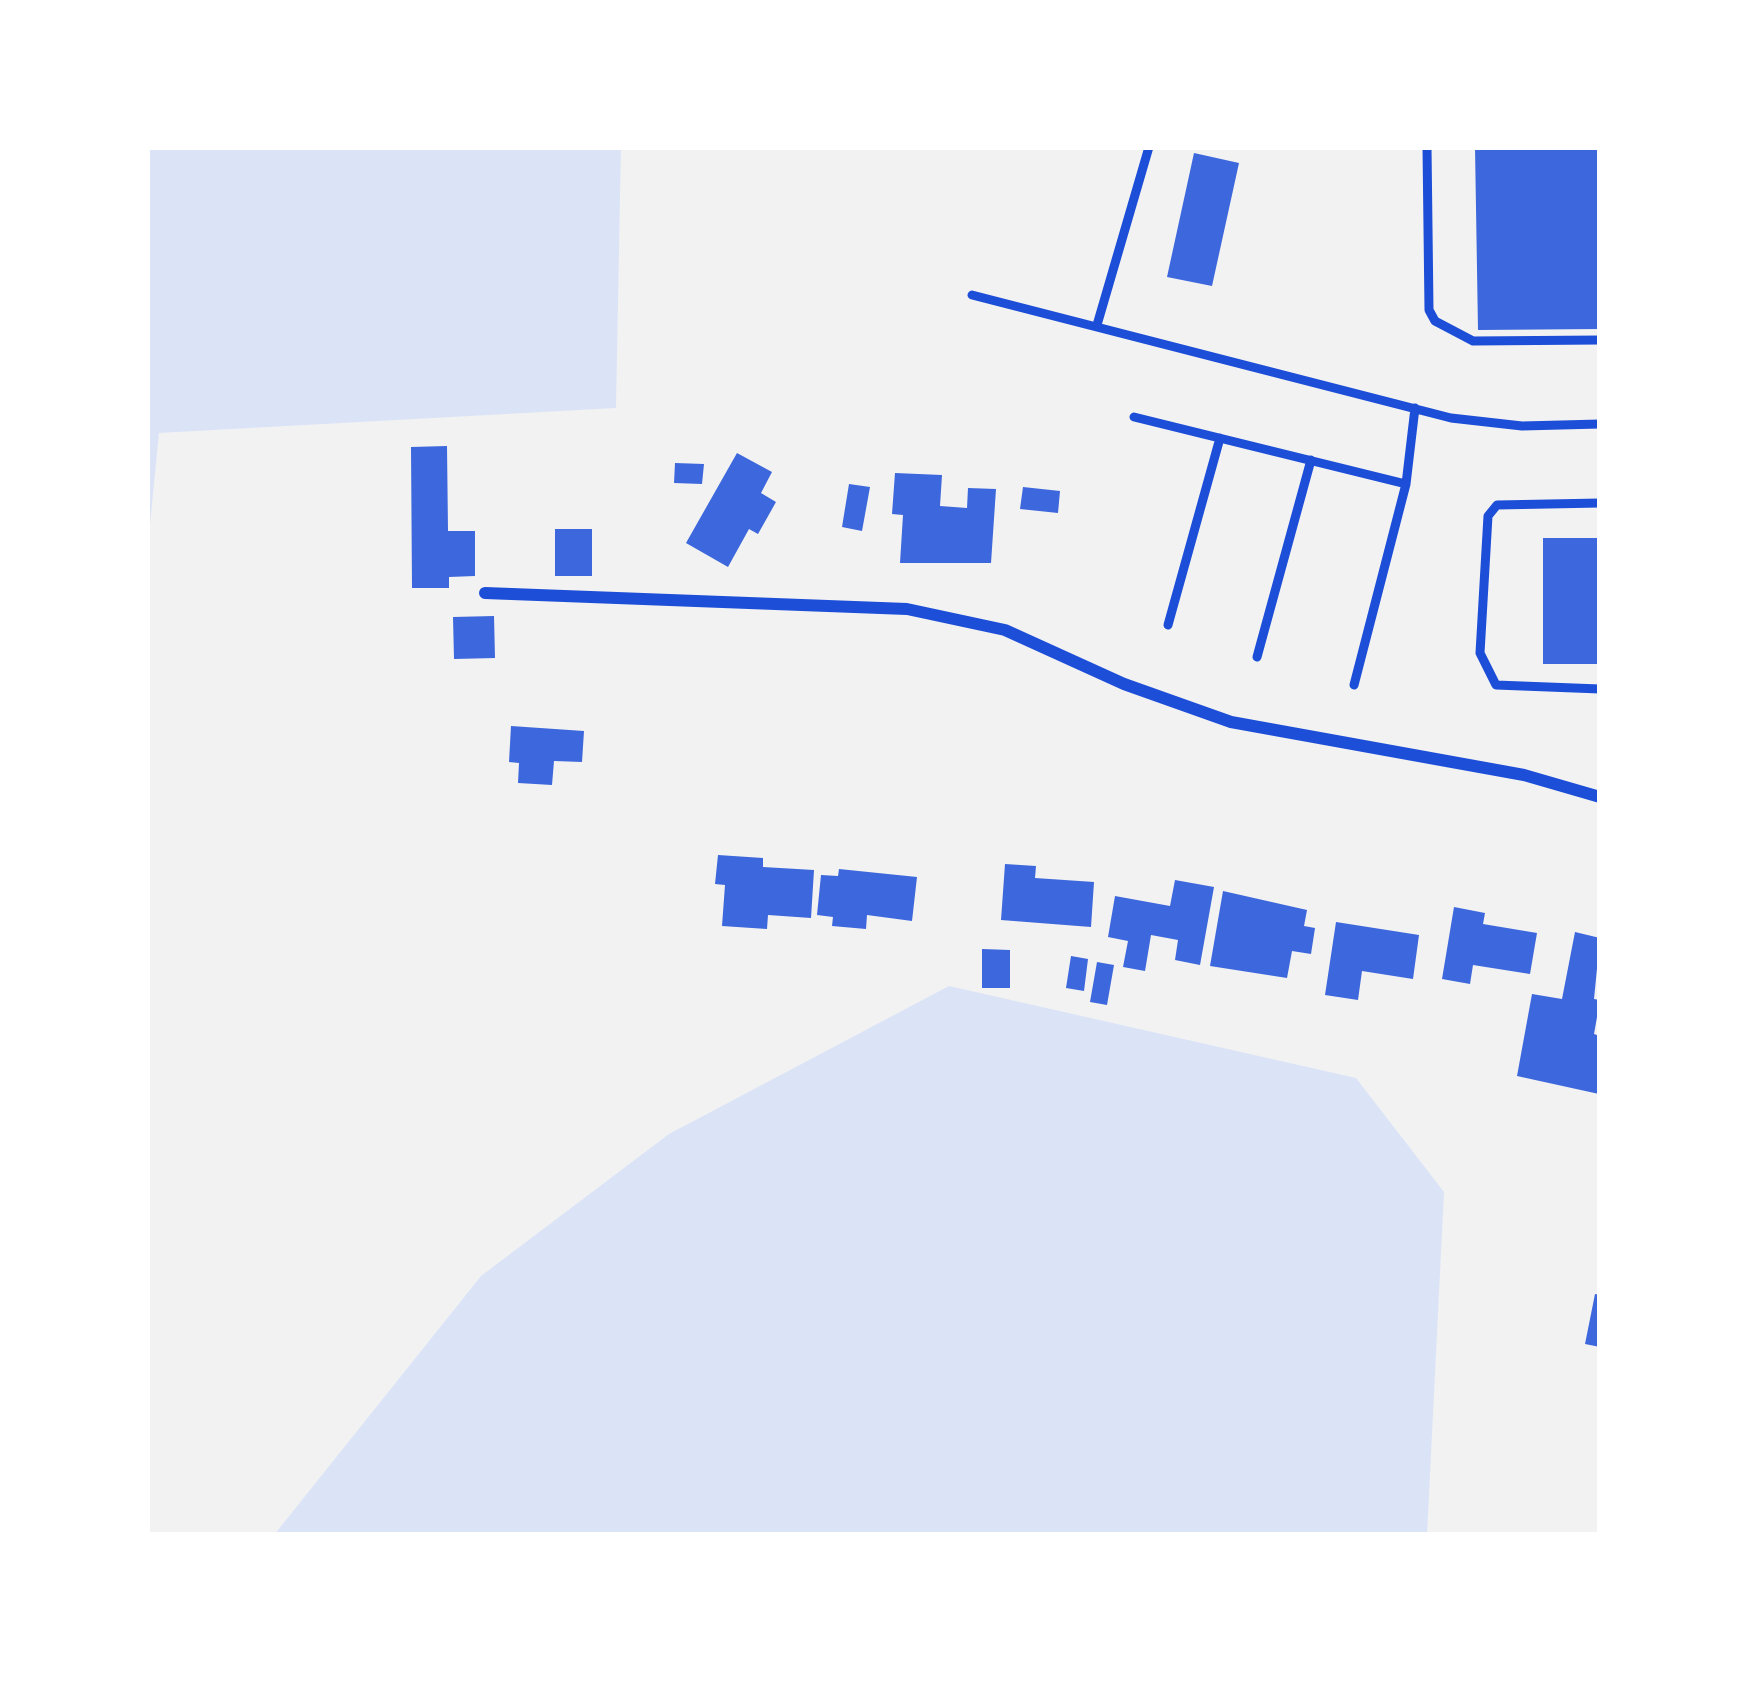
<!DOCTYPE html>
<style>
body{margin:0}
#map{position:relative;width:1747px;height:1682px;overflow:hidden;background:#f2f2f2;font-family:Roboto,sans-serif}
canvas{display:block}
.frame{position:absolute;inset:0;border:150px solid #fff;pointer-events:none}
</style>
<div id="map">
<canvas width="1747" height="1682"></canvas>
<div class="frame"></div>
</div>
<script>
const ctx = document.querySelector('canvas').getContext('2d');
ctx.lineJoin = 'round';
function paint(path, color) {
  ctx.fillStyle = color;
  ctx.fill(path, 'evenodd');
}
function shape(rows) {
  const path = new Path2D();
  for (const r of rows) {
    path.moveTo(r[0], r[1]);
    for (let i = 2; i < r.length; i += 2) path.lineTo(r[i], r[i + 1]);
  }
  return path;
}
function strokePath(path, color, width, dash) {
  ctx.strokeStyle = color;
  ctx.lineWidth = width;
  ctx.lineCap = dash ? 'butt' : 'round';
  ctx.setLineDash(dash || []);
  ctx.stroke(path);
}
paint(shape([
 [147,147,621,147,616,408,159,433,147,555],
 [949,986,1356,1078,1444,1192,1427,1535,274,1535,481,1276,669,1134]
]), '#dbe4f7');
paint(shape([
 [1475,147,1600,147,1600,329,1478,330],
 [1194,153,1239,163,1212,286,1167,277],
 [447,446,448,531,475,531,475,576,449,577,449,588,412,588,411,447],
 [737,453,772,472,761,493,776,502,758,534,749,529,728,567,686,543],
 [675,463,704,464,702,484,674,483],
 [895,473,942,475,940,506,967,508,968,488,996,489,991,563,900,563,903,515,892,514],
 [849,484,870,487,862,531,842,527],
 [1023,487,1060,491,1058,513,1020,509],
 [555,529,592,529,592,576,555,576],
 [1543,538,1600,538,1600,664,1543,664],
 [494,616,495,658,454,659,453,617],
 [511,726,584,731,582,762,554,761,552,785,518,783,519,763,509,762],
 [718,855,763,858,763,867,814,870,811,918,768,915,767,929,722,926,725,885,715,884],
 [1005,864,1036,866,1035,878,1094,882,1091,927,1001,920],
 [839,869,917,877,912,921,867,915,866,929,832,926,833,917,817,915,821,875,838,876],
 [1175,880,1214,887,1200,965,1175,960,1178,940,1151,935,1145,971,1123,967,1128,941,1108,937,1115,896,1170,906],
 [1223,891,1307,910,1304,926,1315,928,1311,954,1292,951,1287,978,1210,966],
 [1454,907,1485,913,1483,924,1537,933,1530,974,1473,965,1470,984,1442,979],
 [1336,922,1419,935,1413,979,1362,971,1358,1000,1325,995],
 [1575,932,1600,938,1594,999,1600,1000,1594,1034,1600,1036,1599,1094,1517,1076,1532,994,1562,999],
 [982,949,1010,950,1010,988,982,988],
 [1071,956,1088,959,1084,991,1066,988],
 [1097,962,1114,965,1107,1005,1090,1002],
 [1595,1294,1600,1295,1600,1347,1585,1344]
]), '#3d67dc');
strokePath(shape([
 [1427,147,1429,310,1435,321,1473,341,1600,340],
 [972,295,1451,418,1522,426,1600,424],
 [1097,325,1149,147],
 [1134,417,1406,484],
 [1600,503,1497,505,1488,516,1480,653,1496,685,1600,689],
 [1168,625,1220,438],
 [1257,657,1311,460],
 [1354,685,1406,484,1415,408]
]), '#1d4ed8', 9);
strokePath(shape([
 [485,593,907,609,1005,630,1124,684,1231,722,1524,775,1600,797]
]), '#1d4ed8', 12);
</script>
